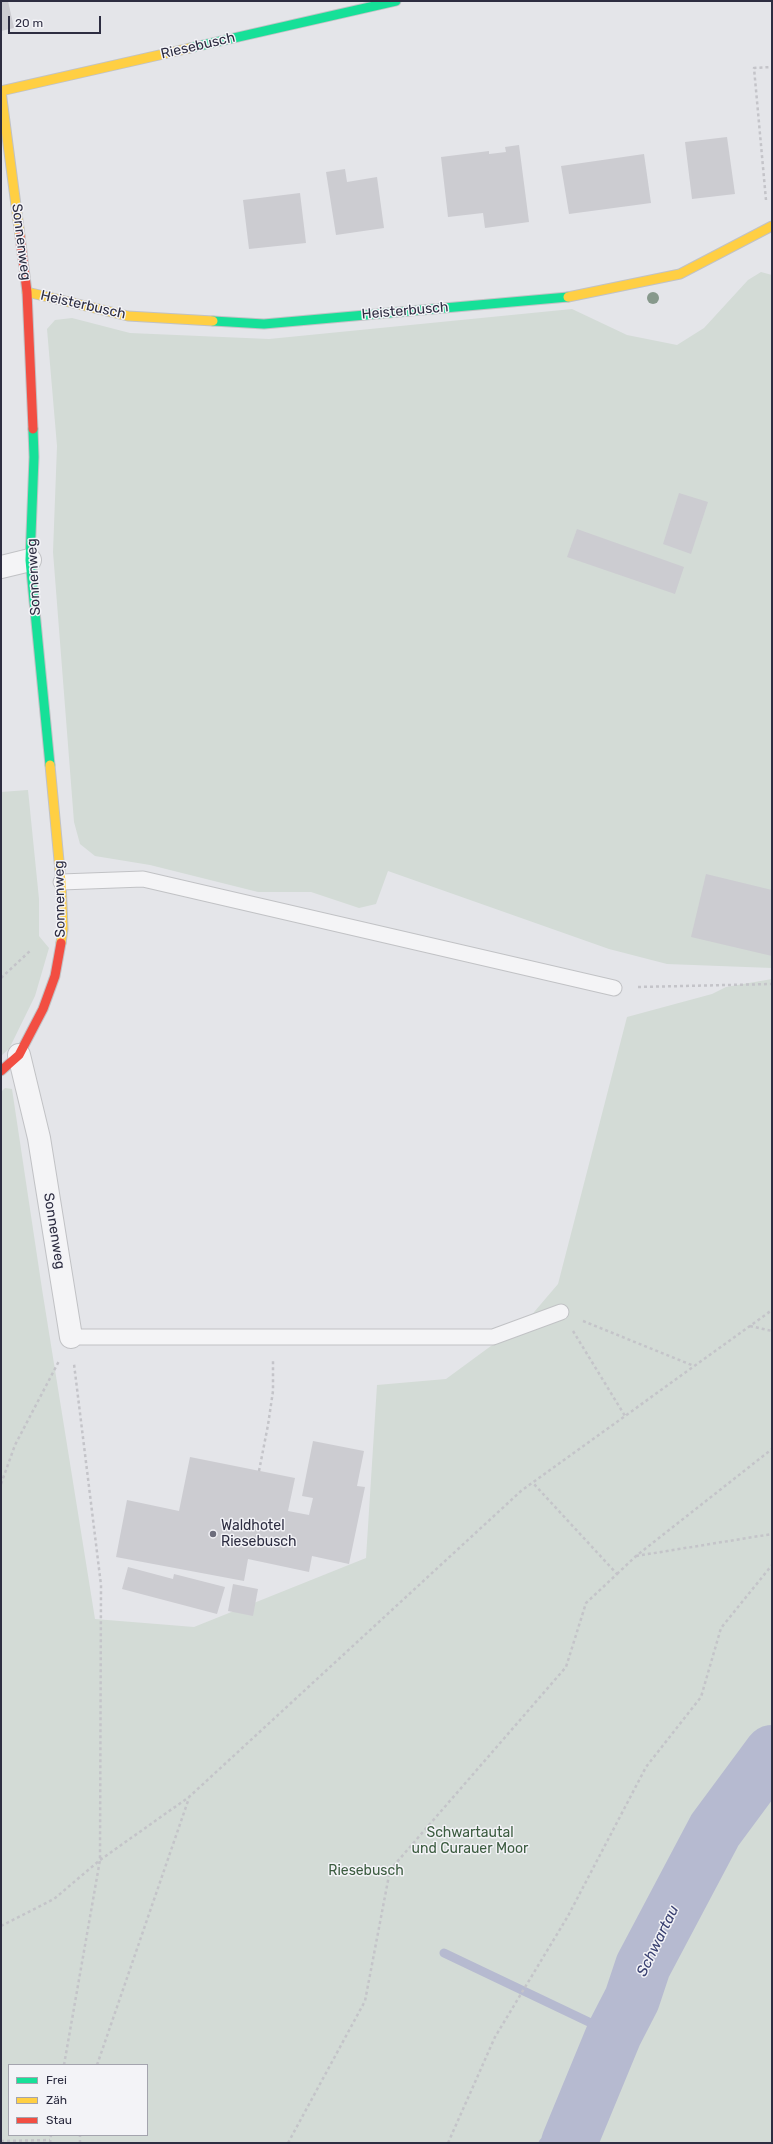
<!DOCTYPE html>
<meta charset="utf-8">
<style>
body{margin:0}
#map{position:relative;width:773px;height:2144px;overflow:hidden;background:#e4e5e9;font-family:Rubik,sans-serif}
canvas{display:block}
.frame{position:absolute;inset:0;border:2px solid #2d2d41;pointer-events:none}
.legend{position:absolute;left:8px;top:2064px;width:140px;height:72px;box-sizing:border-box;background:#f3f3f7;border:1px solid #a4a4ae;margin:0;padding:5px 7px;list-style:none;font-size:12px;color:#2d2d41}
.legend li{display:flex;align-items:center;gap:8px;height:20px}
.legend b{width:20px;border:1px solid #a4a4ae}
.scale{position:absolute;left:8px;top:16px;width:93px;height:18px;box-sizing:border-box;border:2px solid #2d2d41;border-top:0;padding-left:5px;font-size:12px;line-height:14px;white-space:nowrap;color:#2d2d41;-webkit-text-stroke:3px #f3f3f7;paint-order:stroke}
</style>
<div id="map">
<canvas width="773" height="2144"></canvas>
<div class="frame"></div>
<ul class="legend">
<li><b style="height:5px;background:#16e098"></b>Frei</li>
<li><b style="height:5px;background:#ffcf43"></b>Zäh</li>
<li><b style="height:5px;background:#f24e42"></b>Stau</li>
</ul>
<div class="scale">20 m</div>
</div>
<script>
const ctx = document.querySelector('canvas').getContext('2d');
ctx.lineJoin = 'round';
function paint(path, color) {
  ctx.fillStyle = color;
  ctx.fill(path, 'evenodd');
}
function shape(rows) {
  const path = new Path2D();
  for (const r of rows) {
    path.moveTo(r[0], r[1]);
    for (let i = 2; i < r.length; i += 2) path.lineTo(r[i], r[i + 1]);
  }
  return path;
}
function strokePath(path, color, width, dash) {
  ctx.strokeStyle = color;
  ctx.lineWidth = width;
  ctx.lineCap = dash ? 'butt' : 'round';
  ctx.setLineDash(dash || []);
  ctx.stroke(path);
}
function write(font, color, halo, rows, align = 'center') {
  ctx.font = font + ' Rubik,sans-serif';
  ctx.lineWidth = 3;
  ctx.setLineDash([]);
  ctx.textBaseline = 'middle';
  ctx.strokeStyle = halo;
  ctx.fillStyle = color;
  for (const [text, x, y, turn = 0] of rows) {
    ctx.save();
    ctx.translate(x, y);
    ctx.rotate((+turn || 0) * Math.PI / 180);
    ctx.textAlign = isNaN(turn) ? turn : align;
    if (halo) ctx.strokeText(text, 0, 0);
    ctx.fillText(text, 0, 0);
    ctx.restore();
  }
}
paint(shape([
 [761,272,772,275,772,968,667,964,609,949,388,871,376,904,359,908,311,892,258,892,150,865,95,856,80,844,74,822,53,552,57,446,47,329,55,320,72,318,130,333,269,339,572,309,627,335,677,345,704,328,748,280],
 [28,790,39,899,39,936,49,948,35,996,9,1049,1,1056,1,792],
 [772,979,772,2143,1,2143,1,1092,5,1088,12,1089,42,1289,95,1619,194,1627,366,1558,377,1385,446,1379,529,1318,558,1284,627,1017,712,994,726,987],
 [9,2065,147,2065,147,2135,9,2135]
]), '#d3dbd6');
strokePath(shape([
 [444,1953,614,2034],
 [543,2143,587,2096]
]), '#b6bad0', 9);
strokePath(shape([
 [569,2143,614,2034,632,1999,643,1966,715,1830,772,1753]
]), '#b6bad0', 56);
paint(shape([
 [1,1,8,1,14,28,1,31],
 [727,137,735,194,692,199,685,142],
 [519,145,529,222,485,228,483,213,448,217,441,157,489,151,489,154,506,152,505,147],
 [644,154,651,203,569,214,561,166],
 [345,169,347,182,377,177,384,228,336,235,326,172],
 [300,193,306,243,249,249,243,200],
 [679,493,708,502,691,554,663,544],
 [577,529,684,567,675,594,567,557],
 [706,874,772,890,772,956,691,937],
 [313,1441,364,1451,357,1486,365,1487,349,1564,312,1556,309,1572,248,1559,244,1581,116,1557,127,1500,179,1511,190,1457,295,1478,288,1511,309,1515,313,1498,302,1496],
 [128,1567,173,1579,174,1574,225,1587,217,1614,122,1589],
 [233,1584,258,1589,253,1616,228,1611]
]), '#ccccd1');
const lane = shape([
 [61,882,143,879,614,988],
 [71,1337,493,1337,561,1312]
]);
const street = shape([
 [1,567,30,560],
 [19,1055,39,1138,71,1337]
]);
const fast = shape([
 [190,48,396,1],
 [213,321,264,324,568,297],
 [33,429,34,457,30,560,50,765]
]);
const slow = shape([
 [1,91,190,48],
 [1,91,20,236],
 [27,292,128,316,213,321],
 [568,297,680,274,772,226],
 [50,765,61,882,63,929,61,943]
]);
const jam = shape([
 [20,236,27,292,33,429],
 [1,1071,19,1055,43,1009,55,976,61,943]
]);
strokePath(lane, '#c1c2c5', 17);
strokePath(street, '#c1c2c5', 24);
strokePath(fast, '#c1c2c5', 11);
strokePath(slow, '#c1c2c5', 11);
strokePath(jam, '#c1c2c5', 11);
strokePath(shape([
 [766,200,754,68,772,67],
 [1,978,31,950],
 [638,987,772,984],
 [583,1321,694,1366],
 [750,1326,772,1331],
 [573,1331,625,1416],
 [259,1471,268,1425,273,1391,273,1361],
 [1,1484,15,1445,59,1361],
 [636,1556,772,1534],
 [617,1574,636,1556,772,1449],
 [1,1926,54,1899,100,1860,189,1797,521,1491,772,1310],
 [64,2065,100,1860,101,1585,74,1364],
 [97,2065,189,1798],
 [1,2141,50,2140],
 [50,2143,51,2135],
 [80,2143,80,2135],
 [288,2143,365,2001,390,1870,566,1667,586,1603,617,1574,533,1483],
 [448,2143,495,2037,568,1916,646,1767,701,1697,721,1628,772,1565]
]), '#c4c4c9', 2.5, [3, 3]);
strokePath(lane, '#f4f4f6', 15);
strokePath(street, '#f4f4f6', 22);
strokePath(fast, '#16e098', 9);
strokePath(slow, '#ffcf43', 9);
strokePath(jam, '#f24e42', 9);
ctx.fillStyle = '#87998c';
for (const [x, y] of [
 [653,298]
]) {
  ctx.beginPath();
  ctx.arc(x, y, 6, 0, 2 * Math.PI);
  ctx.fill();
}
for (const [x, y, r, color] of [
 [213,1534,4,"#6d6d7c"]
]) {
  const dot = new Path2D();
  dot.arc(x, y, r, 0, 2 * Math.PI);
  ctx.fillStyle = color;
  ctx.fill(dot);
  strokePath(dot, '#f3f3f7', 1.5);
}
write('14px', '#2d2d41', '#f3f3f7', [
 ["Riesebusch",198,46,-13],
 ["Sonnenweg",21,242,83],
 ["Heisterbusch",83,305,13],
 ["Heisterbusch",405,311,-5],
 ["Sonnenweg",34,577,-93],
 ["Sonnenweg",60,899,-91],
 ["Sonnenweg",54,1231,81]
]);
write('14px', '#2d2d41', '#f3f3f7', [
 ["Waldhotel",221,1526],
 ["Riesebusch",221,1542]
], 'left');
write('14px', '#3b5b3f', '#f3f3f7', [
 ["Schwartautal",470,1833],
 ["und Curauer Moor",470,1849],
 ["Riesebusch",366,1871]
]);
write('italic 15px', '#3a4171', '#f3f3f7', [
 ["Schwartau",658,1941,-64]
]);
</script>
